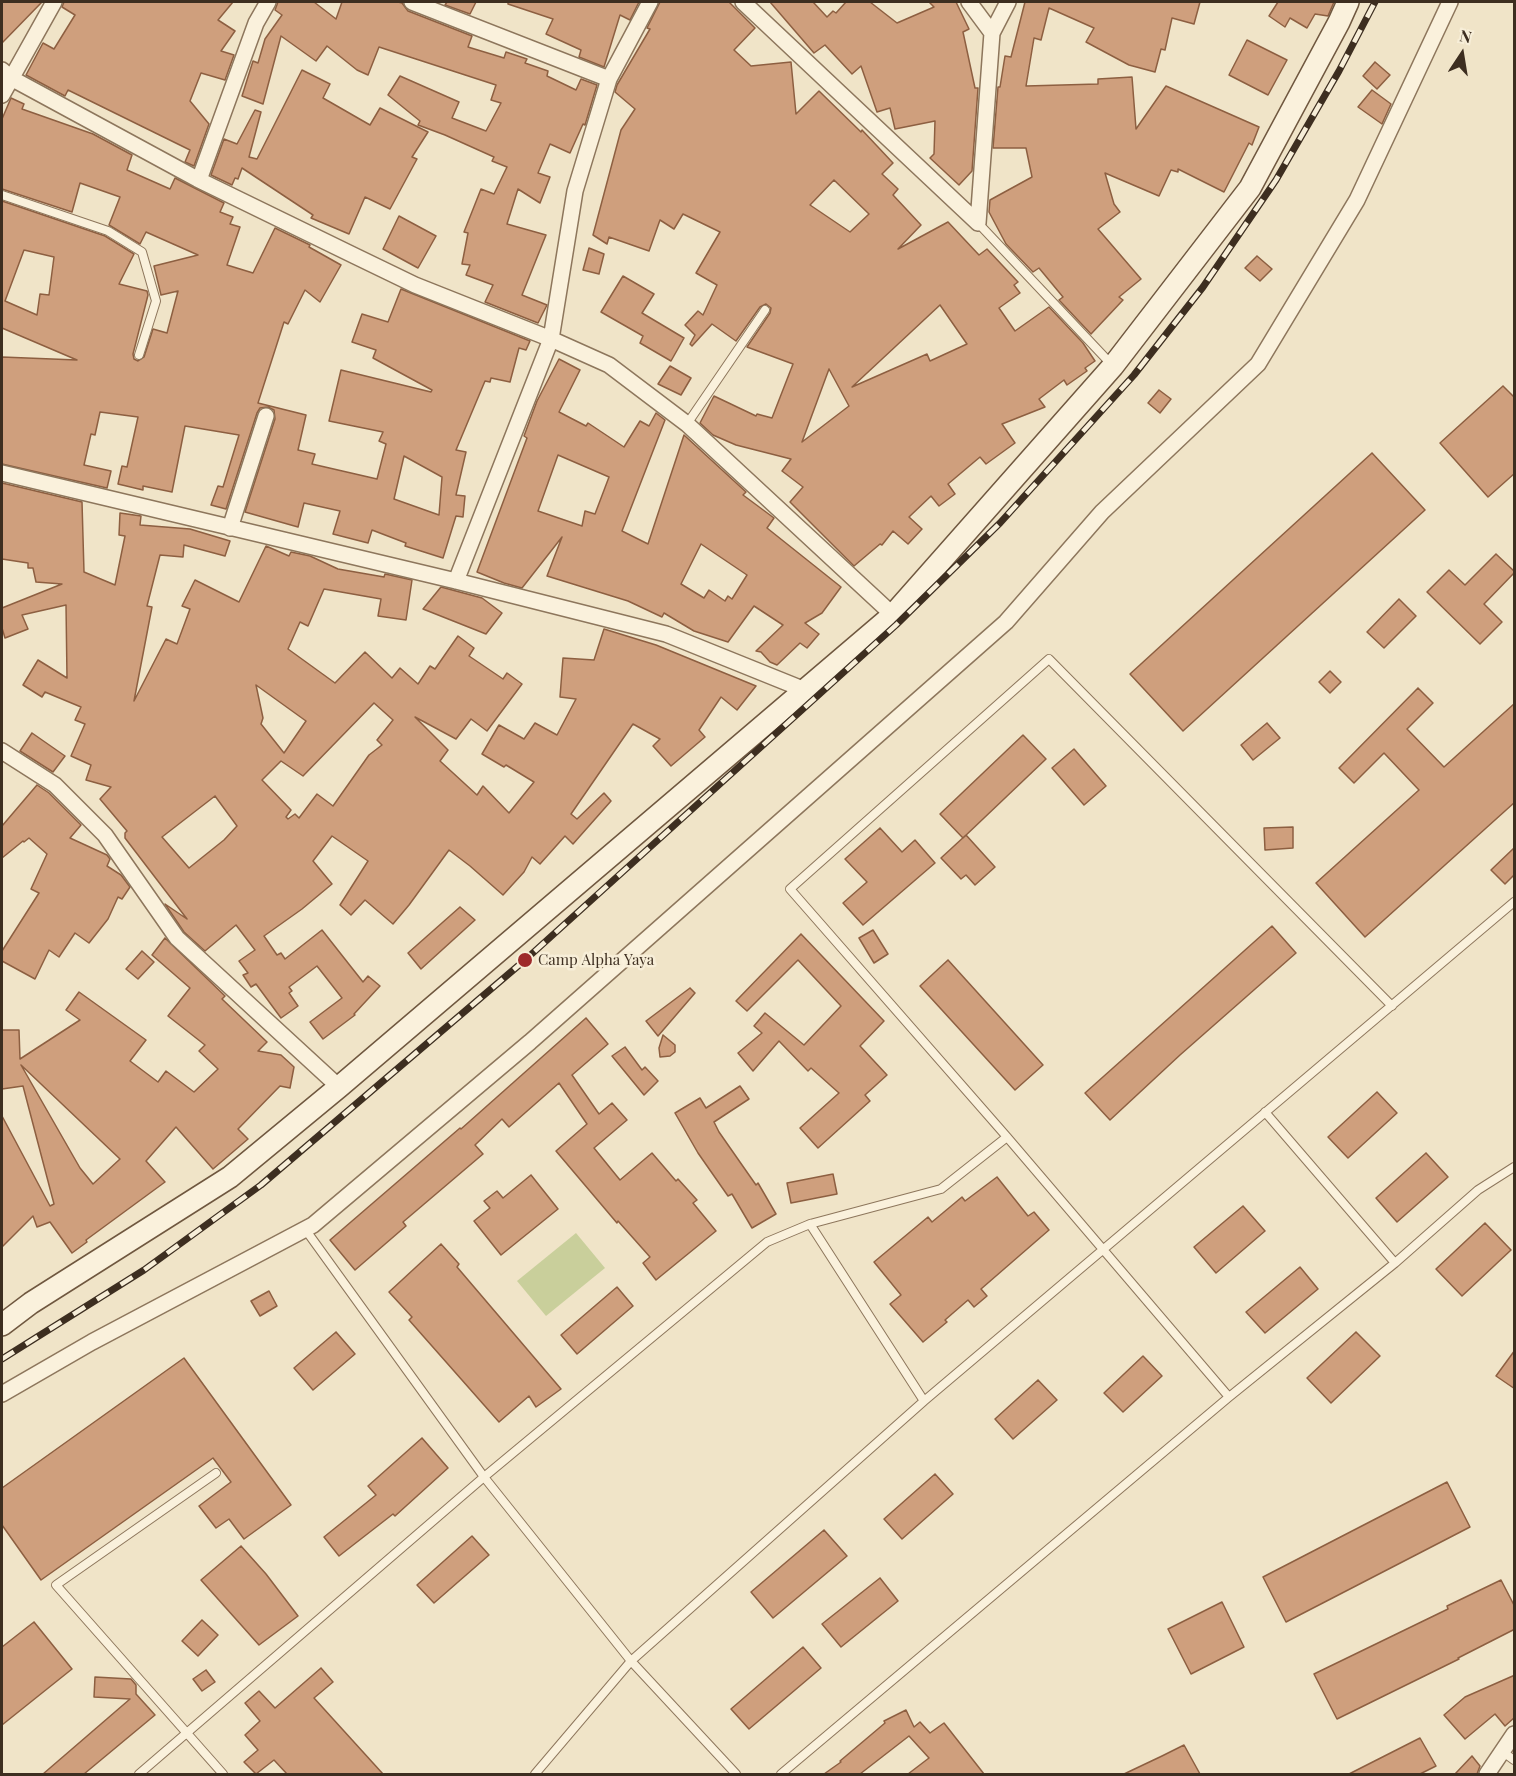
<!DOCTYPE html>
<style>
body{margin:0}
#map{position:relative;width:1516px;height:1776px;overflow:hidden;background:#f0e4c8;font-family:"Playfair Display",serif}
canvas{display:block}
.frame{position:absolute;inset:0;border:3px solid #3d2e20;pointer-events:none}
.north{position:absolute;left:1432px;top:24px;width:60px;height:60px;-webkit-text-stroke:4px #f7eed8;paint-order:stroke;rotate:12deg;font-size:16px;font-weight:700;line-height:24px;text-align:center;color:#3d2e20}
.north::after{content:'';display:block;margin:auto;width:21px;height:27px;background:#3d2e20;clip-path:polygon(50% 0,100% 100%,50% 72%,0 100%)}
</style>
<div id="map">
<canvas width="1516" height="1776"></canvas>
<div class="frame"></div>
<div class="north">N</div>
</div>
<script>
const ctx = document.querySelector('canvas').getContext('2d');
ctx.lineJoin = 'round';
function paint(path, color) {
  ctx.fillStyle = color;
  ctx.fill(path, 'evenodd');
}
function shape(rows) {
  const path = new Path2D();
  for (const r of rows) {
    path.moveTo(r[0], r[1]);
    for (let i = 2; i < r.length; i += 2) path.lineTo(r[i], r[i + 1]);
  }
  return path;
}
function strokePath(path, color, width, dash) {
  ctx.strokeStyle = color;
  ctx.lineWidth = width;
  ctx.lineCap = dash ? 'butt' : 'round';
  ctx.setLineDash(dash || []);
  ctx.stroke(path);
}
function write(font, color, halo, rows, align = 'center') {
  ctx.font = font + ' "Playfair Display",serif';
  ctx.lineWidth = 5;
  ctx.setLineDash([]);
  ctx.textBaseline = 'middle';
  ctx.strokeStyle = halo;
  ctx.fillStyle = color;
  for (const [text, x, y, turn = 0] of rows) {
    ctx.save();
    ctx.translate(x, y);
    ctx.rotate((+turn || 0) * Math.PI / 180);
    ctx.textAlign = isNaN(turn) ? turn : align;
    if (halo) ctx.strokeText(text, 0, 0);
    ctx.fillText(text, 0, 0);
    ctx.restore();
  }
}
paint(shape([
 [576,1233,605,1268,546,1316,517,1281]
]), '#c9cf9b');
const building = shape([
 [2,2,42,2,2,43,2,2],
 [64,2,233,2,218,20,235,31,221,51,234,55,225,80,201,73,190,101,209,124,194,166,185,162,190,150,68,90,65,96,26,75,43,43,54,49,75,15,62,7,64,2],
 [278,2,314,2,336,19,342,2,398,2,402,3,408,11,472,36,468,47,504,58,506,52,527,59,525,63,548,71,547,76,576,90,581,79,597,85,585,125,583,124,570,153,550,144,538,173,550,177,540,203,518,189,507,224,546,235,522,295,547,305,538,323,485,302,493,285,466,275,470,265,462,264,468,233,464,232,481,189,494,194,507,167,492,161,494,157,445,135,418,125,420,121,388,95,400,76,459,102,452,118,486,131,501,103,491,100,496,85,379,47,368,75,357,70,327,46,316,61,281,36,263,104,242,96,253,61,258,63,265,39,282,15,275,10,278,2],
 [447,2,476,2,470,14,445,5,447,2],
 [508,2,639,2,630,20,620,15,604,67,579,57,581,50,546,34,553,19,508,4,508,2],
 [660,2,729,2,755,28,734,50,751,66,791,62,796,114,819,91,861,132,862,130,893,163,882,174,898,189,893,195,921,225,898,249,948,222,979,255,987,249,1018,282,1014,285,1020,293,999,308,1015,331,1049,307,1083,343,1095,361,1085,368,1087,371,1067,385,1064,380,1039,399,1045,407,1002,424,1015,443,986,464,980,457,948,484,955,494,939,506,931,496,909,517,922,529,908,544,893,531,882,545,880,544,854,566,790,502,803,487,782,471,791,459,736,445,713,435,700,423,714,396,756,416,757,414,772,418,793,364,747,347,770,313,771,308,766,304,760,307,736,341,712,324,692,346,690,344,695,335,685,325,698,311,703,315,717,285,696,273,720,232,683,214,674,229,660,220,649,251,609,237,607,244,593,235,621,130,635,109,615,92,617,85,650,29,647,28,660,2],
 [834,180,869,214,850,232,810,205,834,180],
 [940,305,967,344,930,361,927,354,852,387,940,305],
 [829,369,849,406,802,442,829,369],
 [770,2,813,2,827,17,833,11,836,13,846,2,870,2,897,23,934,7,929,2,956,2,969,29,963,32,975,88,978,88,972,171,959,185,930,158,934,154,935,121,895,129,890,108,877,112,861,66,852,74,825,45,814,53,770,2],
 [1025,2,1200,2,1194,24,1172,18,1165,50,1161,49,1155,72,1129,65,1086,42,1094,28,1049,8,1041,40,1034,38,1026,86,1098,84,1098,79,1132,77,1136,129,1166,86,1259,127,1252,145,1249,143,1224,192,1178,169,1178,172,1171,170,1159,196,1105,173,1114,204,1120,212,1098,229,1141,279,1119,297,1123,300,1091,334,1059,300,1063,297,1039,268,1033,272,1006,244,989,212,990,200,1032,177,1026,148,993,148,998,87,1000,87,1005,56,1011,57,1025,2],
 [1278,2,1334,2,1328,16,1315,14,1307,28,1290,18,1285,27,1269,16,1278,2],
 [1247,40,1287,60,1268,95,1229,75,1247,40],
 [1375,62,1390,75,1377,89,1363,76,1375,62],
 [302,70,330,84,323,98,370,125,380,108,428,132,412,157,417,159,390,209,365,197,349,234,311,218,313,215,242,168,238,179,235,178,232,185,211,175,224,139,237,144,255,110,261,112,249,157,257,159,302,70],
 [1372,90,1391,104,1382,124,1358,107,1372,90],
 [11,98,24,104,22,109,93,134,132,155,127,170,170,189,175,178,224,203,220,212,233,217,230,224,240,227,227,265,253,273,275,228,310,245,309,247,341,265,320,302,305,290,288,324,284,322,258,403,306,415,298,450,315,454,312,464,377,479,386,444,379,441,383,432,329,421,341,370,431,392,432,390,373,358,376,350,352,342,362,314,388,322,401,289,530,341,526,350,519,348,510,382,491,378,490,382,485,381,456,450,466,452,456,495,465,496,463,517,456,516,443,558,405,546,406,543,372,530,368,543,333,534,340,511,304,503,298,527,245,512,275,419,274,410,268,407,260,408,257,413,226,509,211,505,218,486,223,487,239,435,185,426,172,492,143,486,143,490,118,484,122,466,127,467,138,417,100,412,95,435,91,434,84,465,111,471,107,488,2,464,2,357,77,360,2,328,2,201,105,236,134,254,119,284,147,291,148,295,133,354,134,359,138,361,144,357,153,329,167,333,178,291,161,295,154,266,198,255,146,232,140,244,109,225,120,197,80,183,72,212,2,189,2,119,11,98],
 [24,250,54,257,49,295,40,294,37,315,5,301,24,250],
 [404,456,442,477,439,515,394,499,404,456],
 [399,216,436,236,418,268,383,249,399,216],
 [589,248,604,254,599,274,583,270,589,248],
 [1257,256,1272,269,1260,281,1245,268,1257,256],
 [623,276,654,294,642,313,684,338,671,361,640,343,643,336,601,312,623,276],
 [559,359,580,370,559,412,586,426,588,423,624,447,640,421,649,426,656,413,665,420,622,531,648,544,684,435,746,492,743,495,774,518,767,528,841,587,822,613,805,623,819,634,807,648,800,643,777,665,770,662,761,652,756,651,783,625,754,606,728,642,694,631,664,613,662,617,628,601,547,576,562,537,522,588,504,583,477,572,527,438,524,436,537,401,559,359],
 [558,455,609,477,595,514,585,511,582,526,538,511,558,455],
 [701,544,747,575,732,599,728,596,725,601,709,590,704,598,681,584,701,544],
 [670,366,691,378,681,395,658,384,670,366],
 [1503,386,1515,398,1515,473,1488,497,1440,443,1503,386],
 [1159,390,1171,399,1160,413,1148,403,1159,390],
 [1372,453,1425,510,1183,731,1130,674,1372,453],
 [2,483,82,502,84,572,115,585,125,536,119,535,120,513,141,516,140,525,190,529,230,541,225,556,184,545,183,557,160,555,147,606,152,607,134,701,166,639,177,644,190,609,182,606,195,580,239,602,266,546,289,556,291,552,310,556,338,569,384,577,385,574,412,580,406,620,378,616,381,599,324,589,308,626,300,622,288,649,335,683,365,652,392,678,400,668,418,684,430,666,435,669,458,636,474,648,469,656,503,679,507,673,522,684,487,731,471,719,456,739,415,717,448,750,440,761,477,795,483,786,509,813,534,782,506,765,504,767,482,754,499,725,524,739,535,723,557,735,576,699,560,697,563,658,594,660,604,629,656,645,756,686,737,710,721,697,699,730,705,737,671,766,653,746,660,739,633,724,571,814,577,819,604,793,611,801,573,844,565,836,540,864,532,857,524,872,503,895,470,866,449,850,409,905,393,924,365,900,351,915,340,905,368,861,332,836,313,861,332,884,302,909,264,936,277,955,281,953,285,959,322,930,363,982,368,976,380,986,354,1014,355,1015,323,1039,310,1022,342,998,317,966,289,987,292,991,289,993,298,1006,281,1018,256,984,251,987,243,975,248,973,239,961,255,950,236,925,205,951,184,932,165,904,187,919,125,838,125,833,127,831,100,799,111,787,86,780,91,765,71,756,85,724,75,720,81,707,45,692,42,697,23,685,38,660,67,678,66,605,22,615,28,629,5,638,2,628,2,608,62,584,36,582,33,568,28,568,28,563,2,559,2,483],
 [256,685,306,721,284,753,261,724,263,718,256,685],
 [374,703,393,720,377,740,382,745,369,755,333,806,317,794,299,818,295,814,288,819,286,817,291,810,262,780,281,761,303,776,374,703],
 [215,796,237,826,224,840,189,868,162,837,215,796],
 [1496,554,1515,572,1484,604,1502,622,1480,644,1427,592,1449,570,1465,585,1496,554],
 [441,587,482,598,502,613,486,634,423,609,441,587],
 [1399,599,1416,616,1384,648,1367,632,1399,599],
 [1330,671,1341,682,1330,693,1319,682,1330,671],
 [1418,688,1433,703,1407,729,1444,767,1515,703,1515,802,1365,937,1316,883,1419,790,1384,753,1354,783,1339,768,1418,688],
 [1267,723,1280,738,1253,760,1241,745,1267,723],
 [32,733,65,756,53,772,20,751,32,733],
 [1023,735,1046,759,963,838,940,814,1023,735],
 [1074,749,1106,786,1084,805,1052,768,1074,749],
 [37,785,49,793,81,825,70,838,107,855,110,859,107,866,121,875,130,887,122,899,118,897,108,919,89,943,75,933,59,957,49,950,35,979,2,961,2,951,39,893,31,889,47,854,29,838,24,842,23,841,2,858,2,826,37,785],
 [1293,827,1293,848,1265,850,1264,828,1293,827],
 [880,828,902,852,915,840,935,863,863,925,843,903,867,882,845,859,880,828],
 [966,835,995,867,975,885,966,875,961,879,941,858,966,835],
 [1515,847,1515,874,1505,884,1491,870,1515,847],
 [460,907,475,920,421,969,408,953,460,907],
 [1272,926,1296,953,1180,1055,1110,1120,1085,1093,1272,926],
 [873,930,888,954,874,963,859,938,873,930],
 [801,934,884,1021,860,1046,887,1075,865,1095,870,1101,818,1148,800,1128,839,1093,811,1068,808,1071,779,1041,753,1071,738,1053,762,1033,754,1026,765,1013,804,1045,841,1006,798,960,747,1011,736,1001,801,934],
 [165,938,225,996,222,999,267,1042,258,1051,281,1055,294,1067,290,1088,280,1086,238,1129,248,1139,213,1169,176,1127,146,1161,165,1182,86,1240,87,1242,72,1253,50,1222,37,1227,33,1216,2,1247,2,1116,50,1206,54,1204,23,1086,2,1089,2,1030,19,1030,20,1059,80,1020,66,1010,79,992,146,1040,130,1061,158,1082,166,1071,194,1092,218,1069,199,1051,205,1045,168,1016,190,988,152,955,165,938],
 [21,1065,120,1159,93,1184,80,1168,21,1065],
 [142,951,154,962,138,979,126,969,142,951],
 [948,960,1043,1065,1015,1090,920,986,948,960],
 [690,988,695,993,658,1036,646,1021,690,988],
 [586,1018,608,1044,572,1075,599,1114,612,1103,627,1120,594,1148,620,1180,652,1153,676,1181,678,1179,697,1200,693,1203,716,1231,656,1280,643,1263,650,1257,618,1221,617,1223,556,1151,587,1124,559,1083,509,1127,502,1119,475,1145,483,1154,403,1222,406,1226,355,1270,330,1240,460,1128,461,1129,586,1018],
 [663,1035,675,1045,675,1052,670,1056,660,1057,659,1048,663,1035],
 [625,1047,642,1070,645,1067,658,1081,644,1095,612,1056,625,1047],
 [740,1086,749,1099,714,1122,719,1132,756,1185,758,1183,776,1214,752,1228,732,1194,728,1196,698,1153,675,1113,700,1098,706,1108,740,1086],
 [1377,1092,1397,1113,1348,1158,1328,1137,1377,1092],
 [1426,1153,1448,1177,1397,1222,1376,1198,1426,1153],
 [833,1174,837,1194,791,1203,787,1183,833,1174],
 [531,1175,558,1209,501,1255,474,1221,490,1208,484,1201,497,1191,503,1198,531,1175],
 [997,1177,1028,1216,1034,1212,1049,1230,981,1289,987,1296,974,1307,968,1300,945,1320,947,1322,923,1342,890,1304,901,1295,874,1262,928,1217,932,1222,962,1197,965,1201,997,1177],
 [1243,1206,1265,1231,1216,1273,1194,1247,1243,1206],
 [1485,1223,1511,1250,1462,1296,1436,1269,1485,1223],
 [441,1244,459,1264,457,1267,561,1389,536,1407,529,1396,499,1422,409,1320,412,1317,389,1292,441,1244],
 [1300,1267,1318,1289,1265,1333,1246,1312,1300,1267],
 [617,1287,633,1306,577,1354,561,1335,617,1287],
 [269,1291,277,1306,260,1316,251,1301,269,1291],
 [336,1332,355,1354,313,1390,294,1368,336,1332],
 [1356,1332,1380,1356,1331,1403,1307,1378,1356,1332],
 [1515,1350,1515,1389,1496,1376,1515,1350],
 [1143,1356,1162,1376,1123,1412,1104,1393,1143,1356],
 [184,1358,291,1505,244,1539,229,1519,216,1528,199,1506,231,1482,213,1458,41,1580,2,1525,2,1488,184,1358],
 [1038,1380,1057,1400,1013,1439,995,1419,1038,1380],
 [422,1438,448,1468,395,1516,393,1514,339,1556,324,1537,376,1495,368,1486,422,1438],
 [935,1474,953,1494,902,1539,884,1519,935,1474],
 [1447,1482,1470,1527,1286,1622,1263,1577,1447,1482],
 [824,1530,847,1556,773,1618,751,1592,824,1530],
 [472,1536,489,1555,434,1603,417,1585,472,1536],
 [241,1546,266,1574,298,1616,259,1645,201,1580,241,1546],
 [880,1578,898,1601,841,1647,822,1624,880,1578],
 [1501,1580,1515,1607,1515,1629,1458,1658,1459,1659,1337,1719,1314,1674,1448,1609,1447,1606,1501,1580],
 [1222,1602,1244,1647,1191,1674,1168,1629,1222,1602],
 [202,1620,218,1635,198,1656,182,1641,202,1620],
 [34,1622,72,1669,2,1725,2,1647,34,1622],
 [803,1647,821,1668,749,1729,731,1709,803,1647],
 [321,1668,333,1682,314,1698,383,1774,287,1774,274,1760,256,1774,244,1762,258,1750,245,1735,260,1721,245,1703,259,1691,275,1708,321,1668],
 [206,1670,215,1682,202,1691,193,1679,206,1670],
 [1515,1675,1515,1717,1505,1726,1495,1714,1465,1739,1444,1715,1465,1697,1515,1675],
 [95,1677,131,1679,136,1685,136,1694,155,1715,84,1774,43,1774,130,1699,94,1697,95,1677],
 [906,1710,914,1727,920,1722,930,1733,944,1723,984,1774,908,1774,929,1758,909,1736,860,1774,824,1774,841,1762,840,1761,885,1723,884,1721,906,1710],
 [1420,1738,1436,1766,1420,1774,1349,1774,1420,1738],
 [1184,1745,1200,1774,1124,1774,1162,1756,1184,1745],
 [1472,1756,1480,1766,1477,1774,1455,1774,1472,1756]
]);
paint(building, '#cf9f7d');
strokePath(building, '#8d5f41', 1.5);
const lane = shape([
 [2,195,108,231,142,252,156,301,139,355],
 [978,223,1112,365],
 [687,424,765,310],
 [1265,1112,1395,1263],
 [810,1224,924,1401],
 [305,1229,484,1477,631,1661,736,1774],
 [1229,1397,1007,1137,790,889,1049,659,1392,1006],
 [216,1473,56,1585,223,1774],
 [1503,1752,1514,1760],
 [139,1774,484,1477,767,1242,810,1224,941,1189,1007,1137],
 [535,1774,631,1661,924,1401,1514,902],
 [781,1774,1229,1397,1395,1263,1478,1190,1514,1167]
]);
const street = shape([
 [412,2,609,79],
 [743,2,978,223],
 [969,2,992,33,978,223],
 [992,33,1008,2],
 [2,70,11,78,199,180,355,256,415,285,551,339,609,365,687,424,893,615],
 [2,95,54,2],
 [199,180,256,23,268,2],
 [2,473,456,581,666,634,805,690],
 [230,528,266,416],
 [456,581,551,339,575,191,609,79,650,2],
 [2,751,55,785,105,835,177,938,339,1087],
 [2,1394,92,1342,313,1225,530,1042,1006,622,1102,512,1258,364,1357,200,1450,2],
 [1487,1774,1514,1734]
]);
const secondary = shape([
 [2,1325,31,1303,230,1177,339,1087,893,615,1113,366,1250,188,1339,22,1348,2]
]);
strokePath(lane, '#8d765c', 10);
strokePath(street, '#8d765c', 18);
strokePath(secondary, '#6f573f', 24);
strokePath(lane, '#faf1dc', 8);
strokePath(street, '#faf1dc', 15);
strokePath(secondary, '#faf1dc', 21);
const rail = shape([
 [2,1359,144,1270,261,1185,525,960,896,625,1000,523,1134,375,1203,287,1276,180,1339,71,1375,2]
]);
strokePath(rail, '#3d2e20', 7);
strokePath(rail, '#f7eed8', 4.5, [14]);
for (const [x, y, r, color] of [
 [525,960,8,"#9e2a2b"]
]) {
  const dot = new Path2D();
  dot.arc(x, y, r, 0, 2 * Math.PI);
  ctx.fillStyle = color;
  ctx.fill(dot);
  strokePath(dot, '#f7eed8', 2);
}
write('15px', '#3d2e20', '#f7eed8', [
 ["Camp Alpha Yaya",538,960]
], 'left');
</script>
